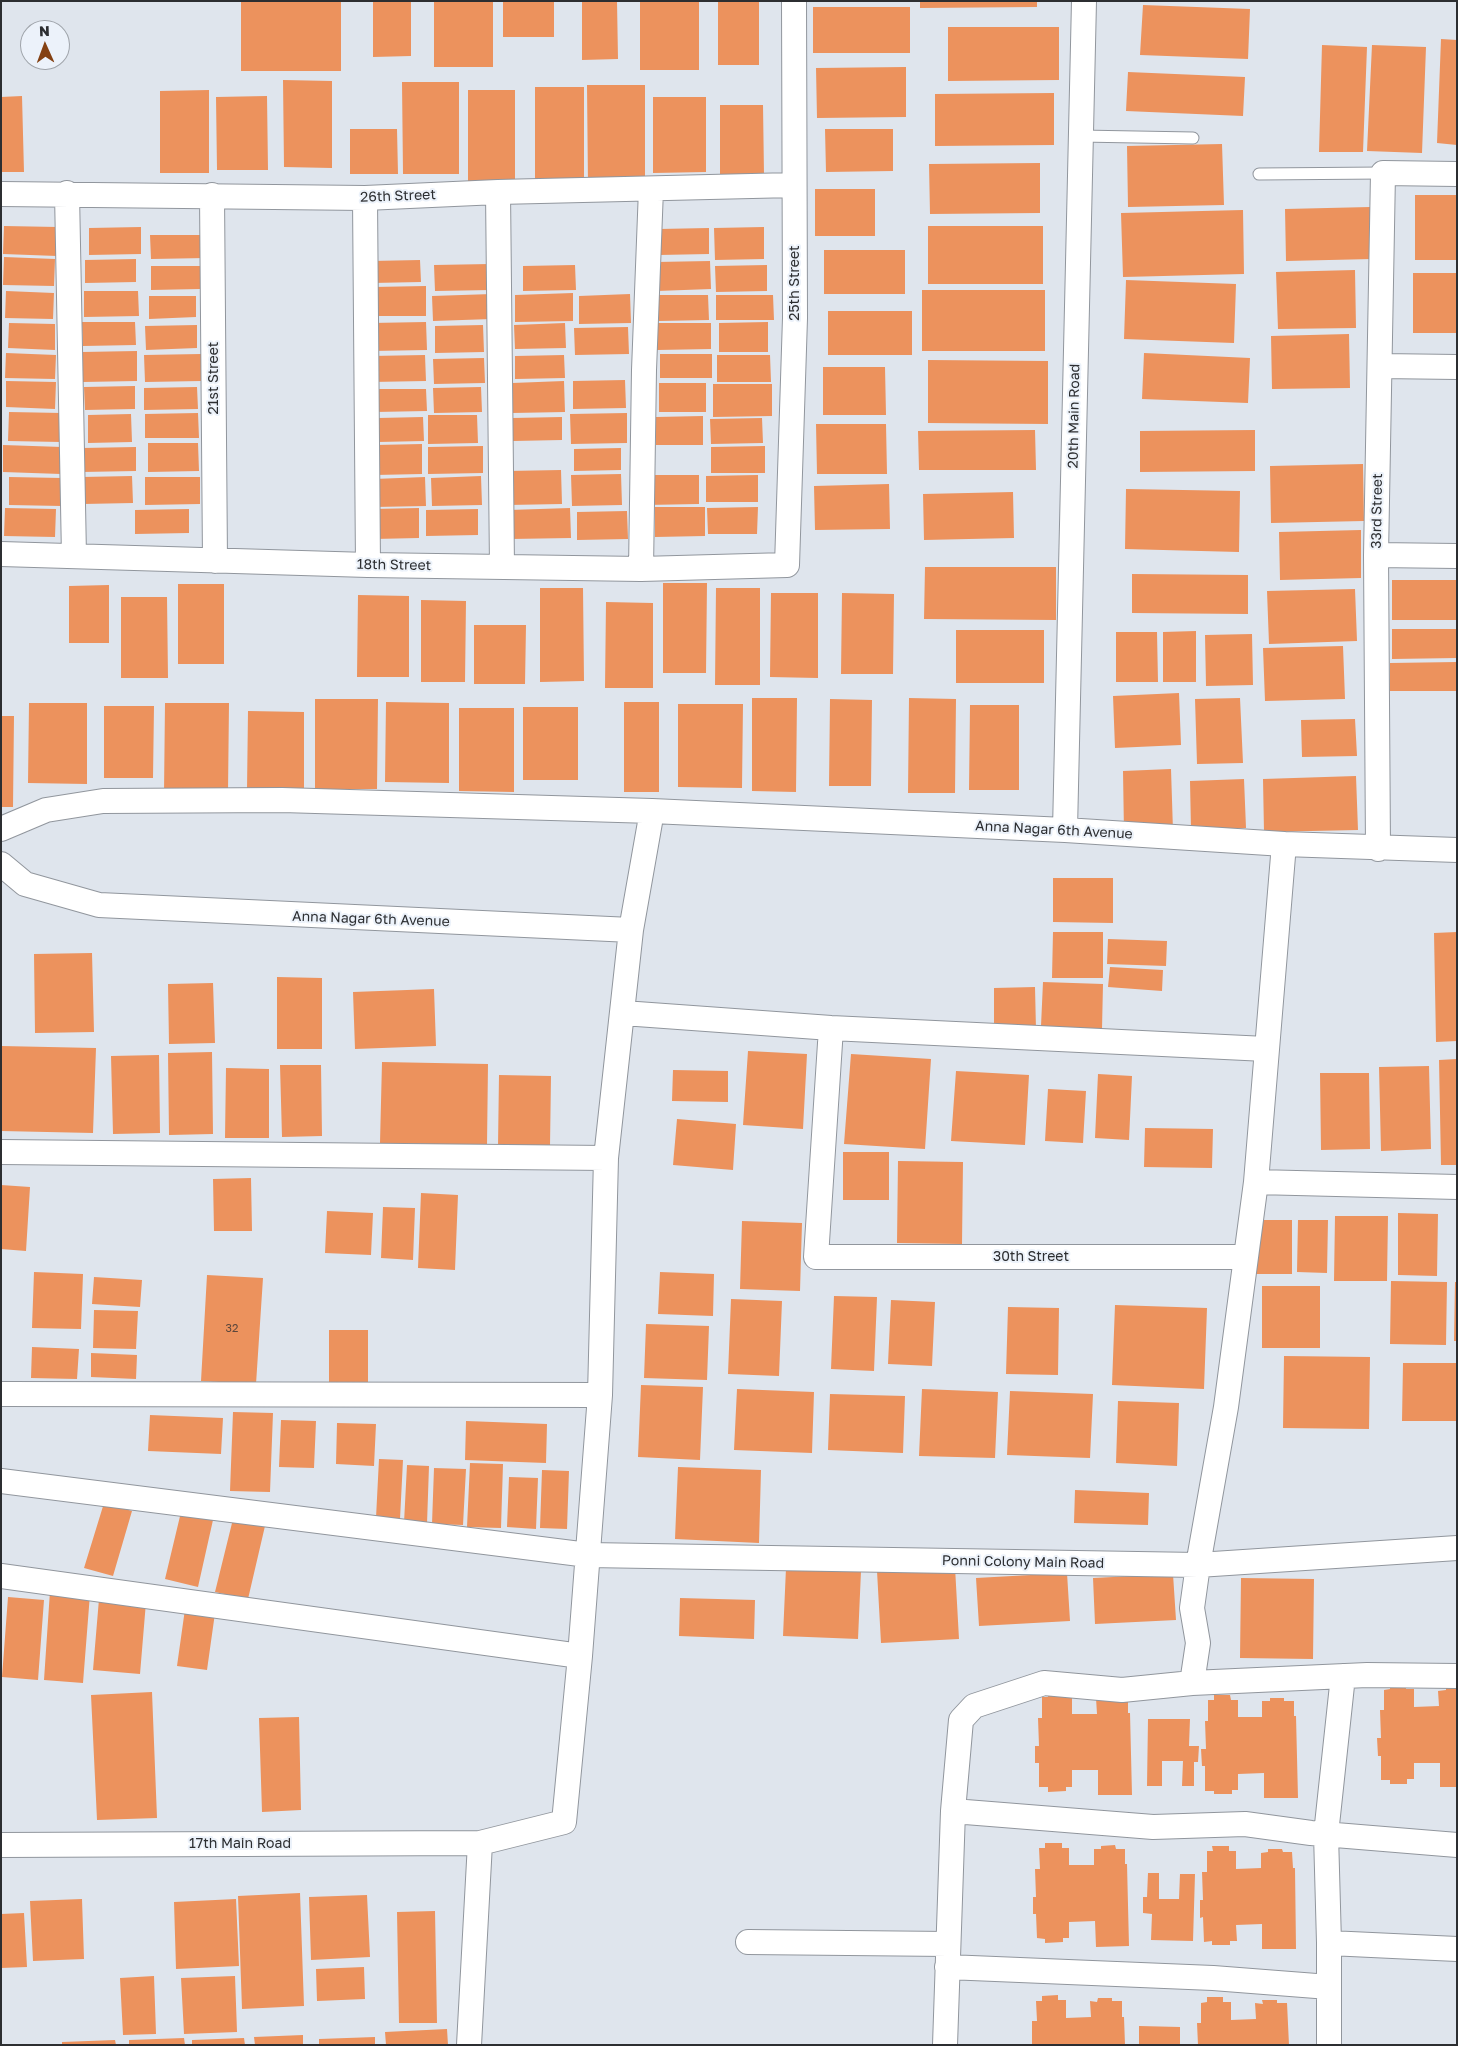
<!DOCTYPE html>
<style>
body{margin:0}
#map{position:relative;width:1458px;height:2046px;overflow:hidden;background:#dfe5ed;font-family:"Golos Text",sans-serif}
canvas{display:block}
.frame{position:absolute;inset:0;border:2px solid #2c2e31;pointer-events:none}
.north{position:absolute;left:20px;top:20px;width:50px;height:50px;box-sizing:border-box;background:#ecf2fa;border:1px solid #9fa4aa;border-radius:50%;rotate:358deg;font-size:14px;font-weight:700;line-height:20px;text-align:center;color:#2c2e31}
.north::after{content:'';display:block;margin:auto;width:18px;height:22px;background:#844112;clip-path:polygon(50% 0,100% 100%,50% 72%,0 100%)}
</style>
<div id="map">
<canvas width="1458" height="2046"></canvas>
<div class="frame"></div>
<div class="north">N</div>
</div>
<script>
const ctx = document.querySelector('canvas').getContext('2d');
ctx.lineJoin = 'round';
function paint(path, color) {
  ctx.fillStyle = color;
  ctx.fill(path, 'evenodd');
}
function shape(rows) {
  const path = new Path2D();
  for (const r of rows) {
    path.moveTo(r[0], r[1]);
    for (let i = 2; i < r.length; i += 2) path.lineTo(r[i], r[i + 1]);
  }
  return path;
}
function strokePath(path, color, width, dash) {
  ctx.strokeStyle = color;
  ctx.lineWidth = width;
  ctx.lineCap = dash ? 'butt' : 'round';
  ctx.setLineDash(dash || []);
  ctx.stroke(path);
}
function write(font, color, halo, rows, align = 'center') {
  ctx.font = font + ' "Golos Text",sans-serif';
  ctx.lineWidth = 4;
  ctx.setLineDash([]);
  ctx.textBaseline = 'middle';
  ctx.strokeStyle = halo;
  ctx.fillStyle = color;
  for (const [text, x, y, turn = 0] of rows) {
    ctx.save();
    ctx.translate(x, y);
    ctx.rotate((+turn || 0) * Math.PI / 180);
    ctx.textAlign = isNaN(turn) ? turn : align;
    if (halo) ctx.strokeText(text, 0, 0);
    ctx.fillText(text, 0, 0);
    ctx.restore();
  }
}
paint(shape([
 [241,1,341,1,341,71,241,71],
 [373,1,411,1,411,56,373,57],
 [434,1,493,1,493,67,434,67],
 [503,1,554,1,554,37,503,37],
 [582,1,617,1,618,59,582,60],
 [640,1,699,1,699,70,640,70],
 [718,1,759,1,759,65,718,65],
 [920,1,1037,1,1037,7,920,8],
 [1143,5,1250,9,1248,59,1140,55],
 [813,7,910,7,910,53,813,53],
 [948,27,1059,27,1059,80,948,81],
 [1441,39,1457,40,1457,145,1437,143],
 [1322,45,1367,47,1363,152,1319,152],
 [1372,45,1426,47,1422,153,1367,151],
 [906,67,906,117,817,118,816,68],
 [1128,72,1245,77,1243,116,1126,111],
 [283,80,332,81,332,168,284,167],
 [402,82,459,82,459,174,403,174],
 [587,85,645,85,645,186,588,186],
 [535,87,584,87,584,179,535,179],
 [209,90,209,173,160,173,160,91],
 [468,90,515,90,515,186,468,186],
 [1054,93,1054,145,935,146,935,94],
 [22,96,24,172,1,172,1,97],
 [267,96,268,170,217,170,216,97],
 [653,97,706,97,706,172,653,173],
 [720,105,763,105,764,175,720,175],
 [350,129,397,129,398,174,350,174],
 [825,129,893,129,893,171,826,172],
 [1222,144,1224,205,1128,207,1127,146],
 [1040,163,1040,213,930,214,929,164],
 [815,189,875,189,875,236,815,236],
 [1415,195,1457,195,1457,260,1415,260],
 [1370,207,1372,259,1286,261,1285,209],
 [1243,210,1244,274,1123,277,1121,213],
 [4,226,58,227,57,256,3,254],
 [928,226,1043,226,1043,284,928,284],
 [141,227,141,254,89,255,89,228],
 [764,227,764,259,715,260,714,228],
 [709,228,709,254,659,255,659,229],
 [150,235,205,235,206,258,151,259],
 [824,250,905,250,905,294,824,294],
 [4,257,55,259,54,286,3,285],
 [136,259,136,282,85,283,85,260],
 [420,260,421,282,372,283,371,261],
 [710,261,711,289,657,291,656,262],
 [490,264,491,290,435,291,434,265],
 [575,265,576,290,523,291,523,266],
 [767,265,767,291,716,292,715,266],
 [151,266,200,266,200,289,151,290],
 [1355,270,1356,328,1278,329,1276,272],
 [1413,273,1457,273,1457,333,1413,333],
 [1126,280,1236,284,1234,343,1124,339],
 [426,286,426,316,373,316,373,287],
 [922,290,1045,290,1045,351,922,351],
 [6,291,54,293,53,319,5,318],
 [84,291,138,291,139,316,84,317],
 [573,293,573,321,515,322,515,295],
 [492,294,492,319,433,321,432,296],
 [630,294,631,323,579,324,579,296],
 [659,295,708,295,709,320,659,321],
 [716,295,773,295,774,320,716,320],
 [149,296,196,296,196,317,149,319],
 [828,311,912,311,912,355,828,355],
 [82,322,135,322,136,345,83,346],
 [426,322,427,350,372,351,371,323],
 [768,322,768,352,719,352,719,323],
 [9,323,55,324,55,350,8,348],
 [565,323,566,348,515,349,514,325],
 [657,323,711,323,711,349,657,350],
 [197,325,197,348,146,350,145,326],
 [483,325,484,352,435,353,435,326],
 [628,327,629,354,575,355,574,328],
 [1349,334,1350,388,1272,389,1271,336],
 [137,351,137,381,83,382,82,352],
 [6,353,56,355,55,379,5,378],
 [1144,353,1250,358,1248,403,1142,399],
 [201,354,201,381,145,382,144,355],
 [660,354,712,354,712,378,660,378],
 [425,355,426,381,371,382,371,356],
 [564,355,565,378,515,379,515,356],
 [717,355,770,355,771,382,717,382],
 [484,358,485,383,434,384,433,359],
 [928,360,1048,361,1048,424,928,423],
 [823,367,885,367,886,415,823,415],
 [625,380,626,408,573,409,573,381],
 [6,381,56,382,55,409,6,407],
 [564,381,565,412,512,413,512,383],
 [659,383,706,383,706,412,659,412],
 [713,384,772,384,772,416,713,417],
 [135,386,135,409,85,410,84,387],
 [197,387,198,409,144,410,144,388],
 [481,387,482,412,434,413,433,388],
 [375,389,426,389,427,411,375,412],
 [9,412,62,413,61,442,8,441],
 [198,413,199,438,145,438,145,414],
 [627,413,627,443,571,444,570,414],
 [131,414,132,442,88,443,88,415],
 [428,415,477,415,478,443,428,444],
 [703,416,703,445,656,445,656,417],
 [423,417,424,441,378,442,378,418],
 [562,417,562,440,513,441,512,418],
 [762,418,763,443,711,444,710,419],
 [816,424,886,424,887,474,817,474],
 [1035,430,1036,470,919,470,918,431],
 [1255,430,1255,471,1140,472,1140,431],
 [148,443,198,443,199,471,148,472],
 [422,444,422,474,375,475,375,445],
 [3,445,62,447,61,474,3,472],
 [483,446,483,473,428,474,428,447],
 [765,446,765,473,711,473,711,447],
 [136,447,136,471,82,472,82,448],
 [621,448,621,470,574,471,574,449],
 [1363,464,1364,521,1271,523,1270,466],
 [561,470,562,504,508,505,507,471],
 [621,474,622,505,572,506,571,475],
 [646,475,699,475,699,504,646,505],
 [758,475,758,502,706,502,706,476],
 [132,476,133,503,83,504,82,477],
 [481,476,482,505,432,506,431,478],
 [9,477,62,478,62,506,9,505],
 [145,477,200,477,200,504,145,505],
 [425,477,426,506,374,507,374,479],
 [889,484,890,529,815,530,814,486],
 [1126,489,1240,491,1239,552,1125,549],
 [1013,492,1014,538,924,540,923,494],
 [655,507,705,507,705,536,655,537],
 [758,507,757,534,708,534,707,508],
 [5,508,56,509,55,537,4,536],
 [419,508,419,538,374,539,373,509],
 [570,508,571,538,510,539,509,510],
 [189,509,189,533,135,534,135,510],
 [478,509,478,535,426,536,426,510],
 [627,511,628,539,577,540,577,512],
 [1361,530,1361,578,1280,580,1279,532],
 [925,567,1056,567,1056,620,924,619],
 [1132,574,1248,575,1248,614,1132,613],
 [1392,580,1457,580,1457,620,1392,620],
 [663,583,707,583,706,673,663,673],
 [178,584,224,584,224,664,178,664],
 [109,585,109,643,69,643,69,586],
 [540,588,583,588,584,681,540,682],
 [716,588,760,588,760,685,715,685],
 [1355,589,1357,641,1269,644,1267,591],
 [771,593,818,593,818,678,770,677],
 [842,593,894,594,893,674,841,674],
 [358,595,409,596,409,677,357,677],
 [121,597,167,597,168,678,121,678],
 [421,600,466,601,465,682,421,682],
 [606,602,653,603,653,688,605,688],
 [474,625,526,625,525,684,474,684],
 [1392,629,1457,629,1457,658,1392,659],
 [956,630,1044,630,1044,683,956,683],
 [1196,631,1196,682,1163,682,1163,632],
 [1116,632,1157,632,1158,682,1116,682],
 [1252,634,1253,685,1206,686,1205,635],
 [1343,646,1345,699,1265,701,1263,648],
 [1457,662,1457,691,1390,691,1390,663],
 [1179,693,1181,745,1115,748,1113,696],
 [752,698,797,698,796,792,752,791],
 [909,698,956,699,955,793,908,793],
 [1240,698,1243,763,1197,764,1195,699],
 [315,699,378,699,377,789,315,789],
 [830,699,872,700,871,786,829,786],
 [386,702,449,703,449,783,385,782],
 [624,702,659,702,659,792,624,792],
 [29,703,87,703,87,784,28,783],
 [165,703,229,703,228,792,164,793],
 [678,704,743,704,742,788,678,787],
 [970,705,1019,705,1019,790,969,790],
 [104,706,154,706,153,778,104,778],
 [523,707,578,707,578,780,523,780],
 [459,708,514,708,514,792,459,791],
 [248,711,304,712,304,790,247,790],
 [1,716,14,716,13,807,1,807],
 [1355,719,1357,756,1302,757,1301,720],
 [1171,769,1173,831,1124,833,1123,771],
 [1356,776,1358,830,1264,832,1263,779],
 [1244,779,1246,828,1191,830,1190,781],
 [1053,878,1113,878,1113,923,1053,922],
 [1053,932,1103,932,1103,978,1052,978],
 [1457,932,1457,1041,1436,1042,1434,933],
 [1108,939,1167,941,1166,966,1107,964],
 [92,953,94,1032,35,1033,34,954],
 [1110,967,1163,970,1162,991,1108,987],
 [277,977,322,978,322,1049,277,1049],
 [1043,982,1103,984,1102,1029,1041,1026],
 [213,983,215,1043,169,1044,168,984],
 [1035,987,1036,1030,994,1031,994,988],
 [434,989,436,1046,355,1049,353,992],
 [1,1046,96,1048,93,1133,1,1131],
 [748,1051,807,1054,803,1129,743,1125],
 [212,1052,213,1134,169,1135,168,1053],
 [851,1054,931,1059,925,1149,844,1144],
 [159,1055,160,1133,113,1134,111,1056],
 [1457,1059,1457,1165,1441,1165,1439,1060],
 [382,1062,488,1064,487,1145,380,1143],
 [280,1065,321,1065,322,1136,282,1137],
 [1429,1066,1431,1149,1381,1151,1379,1067],
 [226,1068,269,1069,269,1138,225,1138],
 [673,1070,728,1071,728,1102,672,1101],
 [956,1071,1029,1075,1025,1145,951,1141],
 [1320,1073,1369,1073,1370,1149,1321,1150],
 [1098,1074,1132,1076,1129,1140,1095,1138],
 [499,1075,551,1076,550,1146,498,1146],
 [1048,1089,1086,1091,1083,1143,1045,1141],
 [677,1119,736,1124,733,1170,673,1165],
 [1145,1128,1213,1129,1212,1168,1144,1167],
 [843,1152,889,1152,889,1200,843,1200],
 [898,1161,963,1162,962,1244,897,1243],
 [251,1178,252,1231,214,1231,213,1179],
 [1,1185,30,1187,26,1251,1,1249],
 [421,1193,458,1195,455,1270,418,1268],
 [383,1207,415,1208,413,1260,381,1258],
 [327,1211,373,1213,371,1255,325,1253],
 [1398,1213,1438,1214,1437,1276,1398,1275],
 [1335,1216,1388,1216,1387,1281,1334,1281],
 [1256,1220,1292,1220,1292,1274,1255,1274],
 [1298,1220,1328,1220,1327,1273,1297,1272],
 [742,1221,802,1223,800,1291,740,1289],
 [34,1272,83,1274,81,1329,32,1328],
 [660,1272,714,1274,713,1316,658,1314],
 [207,1275,263,1278,256,1384,201,1381],
 [94,1277,142,1280,140,1307,92,1304],
 [1391,1281,1447,1282,1446,1345,1390,1344],
 [1455,1282,1457,1282,1457,1341,1454,1341],
 [1262,1286,1320,1286,1320,1348,1262,1348],
 [834,1296,877,1297,874,1371,831,1369],
 [731,1299,782,1301,779,1376,728,1374],
 [891,1300,935,1302,932,1366,888,1364],
 [1115,1305,1207,1308,1204,1389,1112,1385],
 [1008,1307,1059,1308,1058,1375,1006,1374],
 [94,1310,138,1311,136,1349,93,1348],
 [646,1324,709,1326,707,1380,644,1378],
 [329,1330,368,1330,368,1385,329,1386],
 [32,1347,79,1349,77,1379,31,1378],
 [91,1353,137,1355,136,1379,91,1377],
 [1284,1356,1370,1357,1369,1429,1283,1428],
 [1403,1363,1457,1363,1457,1421,1402,1421],
 [641,1385,703,1387,700,1460,638,1457],
 [737,1389,814,1392,812,1453,734,1450],
 [922,1389,998,1392,995,1458,919,1456],
 [1010,1391,1093,1394,1090,1458,1007,1455],
 [830,1394,905,1396,903,1453,828,1450],
 [1118,1401,1179,1403,1177,1466,1116,1463],
 [233,1412,273,1413,270,1492,230,1491],
 [150,1415,223,1418,221,1454,148,1451],
 [281,1420,316,1421,314,1468,279,1467],
 [466,1421,547,1424,546,1463,465,1460],
 [337,1423,376,1424,374,1466,336,1464],
 [379,1459,403,1460,400,1519,376,1518],
 [470,1463,503,1464,501,1528,467,1527],
 [407,1465,429,1466,427,1524,404,1523],
 [678,1467,761,1470,759,1543,675,1539],
 [434,1468,466,1469,463,1525,432,1524],
 [542,1470,569,1471,567,1529,540,1528],
 [509,1477,538,1478,536,1529,507,1527],
 [1075,1490,1149,1493,1148,1525,1074,1523],
 [104,1503,132,1511,113,1576,84,1568],
 [181,1512,213,1520,198,1587,165,1579],
 [233,1519,265,1526,248,1599,215,1592],
 [955,1567,959,1639,881,1643,877,1571],
 [786,1568,861,1571,858,1639,783,1636],
 [1067,1573,1070,1621,979,1626,976,1578],
 [1173,1574,1176,1620,1095,1624,1093,1578],
 [1241,1578,1314,1579,1313,1659,1240,1658],
 [50,1591,90,1594,83,1683,44,1680],
 [8,1597,44,1600,38,1680,2,1677],
 [680,1598,755,1600,754,1639,679,1636],
 [99,1599,146,1602,140,1674,93,1670],
 [185,1609,215,1613,207,1670,177,1666],
 [1390,1684,1406,1684,1406,1689,1414,1689,1414,1707,1439,1706,1438,1691,1446,1690,1446,1687,1457,1687,1457,1787,1440,1787,1440,1763,1414,1763,1414,1779,1407,1779,1407,1784,1390,1784,1390,1780,1381,1780,1381,1756,1378,1756,1377,1738,1381,1738,1380,1710,1384,1710,1384,1690,1390,1689],
 [152,1692,157,1818,97,1820,91,1695],
 [1048,1692,1072,1696,1072,1714,1097,1714,1096,1698,1128,1697,1128,1713,1130,1713,1132,1795,1098,1795,1098,1770,1072,1770,1072,1787,1066,1787,1066,1791,1048,1792,1048,1787,1039,1787,1039,1763,1035,1763,1035,1746,1039,1746,1038,1718,1042,1718,1042,1697,1048,1697],
 [1214,1695,1230,1695,1231,1700,1238,1700,1238,1717,1262,1717,1262,1701,1270,1701,1270,1698,1284,1698,1284,1701,1294,1701,1294,1716,1296,1716,1298,1798,1264,1798,1264,1773,1238,1774,1238,1790,1232,1790,1232,1794,1214,1794,1214,1791,1205,1791,1205,1766,1202,1766,1201,1749,1206,1749,1205,1721,1208,1721,1208,1700,1214,1700],
 [299,1717,301,1810,262,1812,259,1718],
 [1148,1719,1190,1719,1189,1746,1199,1746,1198,1762,1194,1762,1194,1786,1182,1786,1183,1761,1162,1761,1162,1786,1147,1786],
 [1045,1843,1062,1843,1062,1848,1069,1848,1069,1865,1094,1865,1094,1849,1101,1849,1101,1846,1115,1845,1116,1849,1125,1849,1125,1864,1127,1864,1129,1946,1096,1947,1095,1921,1069,1922,1069,1938,1063,1938,1063,1942,1045,1943,1045,1939,1037,1938,1036,1914,1033,1914,1033,1897,1036,1897,1035,1869,1040,1869,1039,1848,1045,1848],
 [1212,1846,1229,1846,1229,1851,1236,1851,1236,1869,1261,1868,1261,1853,1268,1852,1268,1849,1282,1849,1283,1852,1292,1852,1293,1868,1295,1868,1296,1949,1262,1949,1262,1924,1236,1925,1237,1941,1230,1941,1230,1945,1212,1945,1212,1941,1204,1942,1203,1917,1200,1918,1200,1900,1203,1900,1202,1872,1207,1872,1207,1851,1213,1851],
 [1148,1873,1159,1873,1159,1899,1179,1899,1180,1874,1195,1874,1193,1941,1151,1940,1152,1914,1143,1913,1143,1897,1147,1897],
 [300,1893,304,2006,242,2009,238,1896],
 [367,1895,370,1957,311,1960,309,1897],
 [82,1899,84,1959,33,1961,30,1901],
 [236,1899,239,1966,176,1969,174,1902],
 [435,1911,437,2023,399,2023,397,1912],
 [24,1913,27,1967,1,1968,1,1914],
 [364,1967,365,1999,317,2001,316,1969],
 [154,1976,156,2034,123,2035,120,1978],
 [235,1976,237,2032,184,2034,181,1978],
 [1058,1995,1058,2000,1066,2000,1066,2018,1091,2017,1090,2001,1097,2002,1098,1998,1112,1998,1112,2001,1122,2001,1122,2017,1124,2017,1125,2045,1032,2045,1032,2021,1037,2021,1036,2001,1042,2001,1042,1996],
 [1207,1997,1223,1997,1223,2002,1231,2002,1231,2020,1256,2019,1255,2003,1263,2004,1262,2000,1277,2000,1277,2003,1287,2003,1289,2045,1198,2045,1197,2023,1201,2023,1201,2003,1207,2002],
 [1139,2026,1180,2027,1180,2045,1139,2045],
 [447,2029,448,2045,386,2045,385,2032],
 [303,2035,303,2045,255,2045,254,2037],
 [375,2037,375,2045,319,2045,319,2039],
 [184,2038,185,2045,129,2045,129,2040],
 [244,2038,245,2045,192,2045,192,2040],
 [115,2040,116,2045,62,2045,62,2042]
]), '#ec925d');
const lane = shape([
 [1080,136,1193,138],
 [1259,174,1383,173]
]);
const street = shape([
 [498,192,502,567],
 [67,193,74,556],
 [1,194,365,198,498,192,794,185],
 [212,195,215,561],
 [365,198,368,565],
 [1381,366,1457,367],
 [1,554,368,565,641,569,787,565,795,318,794,1],
 [1376,555,1457,556],
 [641,569,644,370,651,189],
 [1,829,46,810,103,801,282,800,652,811],
 [1065,830,1084,1],
 [1378,849,1376,555,1383,173,1457,174],
 [1,864,25,884,99,905,631,930,652,811,1065,830,1284,844,1457,850],
 [623,1013,831,1028,1266,1049],
 [831,1028,816,1257,1246,1257],
 [1,1152,606,1158],
 [1256,1182,1457,1187],
 [1,1394,600,1395],
 [1,1481,588,1555,1198,1565,1457,1548],
 [1,1576,580,1656],
 [1192,1683,1367,1675,1457,1676],
 [953,1811,1153,1827,1245,1824,1311,1833,1457,1845],
 [1,1845,480,1843],
 [748,1942,948,1944],
 [1329,1943,1326,1834,1343,1676],
 [947,1967,1213,1978,1329,1987],
 [469,2045,480,1843,564,1822,580,1656,600,1395,606,1158,631,930],
 [945,2045,953,1811,961,1720,974,1706,1044,1683,1122,1690,1192,1683,1198,1643,1192,1608,1198,1565,1226,1407,1256,1182,1284,844],
 [1329,2045,1329,1943,1457,1949]
]);
strokePath(lane, '#91969d', 13);
strokePath(street, '#91969d', 26);
strokePath(lane, '#fff', 11);
strokePath(street, '#fff', 24);
write('11px', '#5c473c', null, [
 ["32",232,1329]
]);
write('14px', '#2c2e31', '#ecf2fa', [
 ["26th Street",398,196,-2],
 ["25th Street",795,283,-90],
 ["21st Street",214,378,-90],
 ["20th Main Road",1074,416,-89],
 ["33rd Street",1377,511,-89],
 ["18th Street",394,565,1],
 ["Anna Nagar 6th Avenue",1054,830,3],
 ["Anna Nagar 6th Avenue",371,919,2],
 ["30th Street",1031,1257],
 ["Ponni Colony Main Road",1023,1562,1],
 ["17th Main Road",240,1844]
]);
</script>
